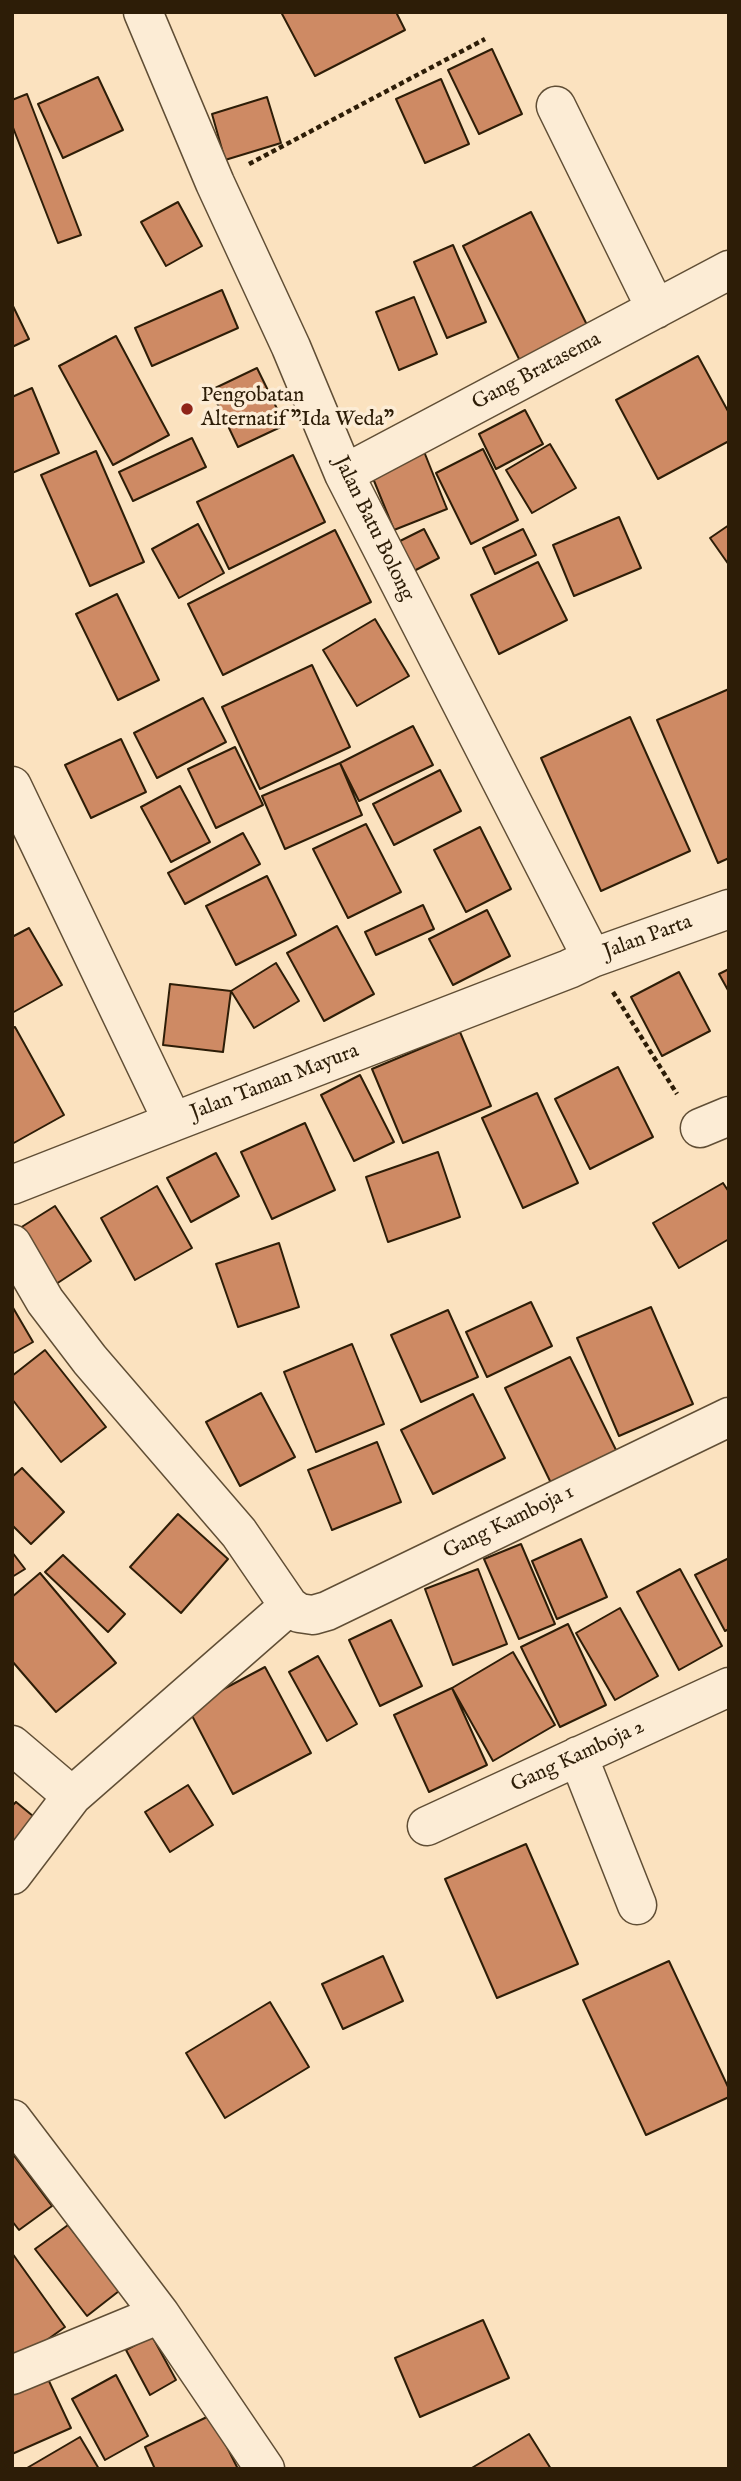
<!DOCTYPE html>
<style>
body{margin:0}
#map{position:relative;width:741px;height:2481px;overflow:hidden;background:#fbe2bf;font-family:"IM FELL English",serif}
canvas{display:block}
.frame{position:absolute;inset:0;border:14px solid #2d1d07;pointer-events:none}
</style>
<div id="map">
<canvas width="741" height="2481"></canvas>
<div class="frame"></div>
</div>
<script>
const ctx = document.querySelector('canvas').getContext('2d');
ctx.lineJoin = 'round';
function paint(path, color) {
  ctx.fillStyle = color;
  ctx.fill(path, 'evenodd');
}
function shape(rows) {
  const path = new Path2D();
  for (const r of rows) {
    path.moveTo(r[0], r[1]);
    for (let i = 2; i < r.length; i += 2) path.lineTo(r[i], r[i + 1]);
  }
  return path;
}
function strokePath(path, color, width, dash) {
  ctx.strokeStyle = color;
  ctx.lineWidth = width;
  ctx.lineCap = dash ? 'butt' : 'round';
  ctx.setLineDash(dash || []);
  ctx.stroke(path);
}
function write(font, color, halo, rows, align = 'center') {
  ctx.font = font + ' "IM FELL English",serif';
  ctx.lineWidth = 7;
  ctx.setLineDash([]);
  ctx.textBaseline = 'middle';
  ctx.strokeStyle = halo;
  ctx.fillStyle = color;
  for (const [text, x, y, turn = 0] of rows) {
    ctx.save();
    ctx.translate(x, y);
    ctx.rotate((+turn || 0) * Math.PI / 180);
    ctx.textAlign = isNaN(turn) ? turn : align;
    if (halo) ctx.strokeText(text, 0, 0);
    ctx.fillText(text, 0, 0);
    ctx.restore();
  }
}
const building = shape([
 [281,12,396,12,405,30,315,76,281,12],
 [492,49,522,114,479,134,448,70,492,49],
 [98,77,123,130,63,158,38,104,98,77],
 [441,79,469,144,425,163,396,99,441,79],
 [27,94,81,235,58,243,12,125,12,100,27,94],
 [267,97,281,143,225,160,212,114,267,97],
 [178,202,202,246,166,266,141,222,178,202],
 [531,212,592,335,524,369,463,246,531,212],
 [453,245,486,322,447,338,414,262,453,245],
 [222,290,238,328,152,366,135,328,222,290],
 [414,297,437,354,399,370,376,312,414,297],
 [12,304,29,339,12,347,12,304],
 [116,336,169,435,113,465,59,366,116,336],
 [698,356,729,413,729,441,658,479,616,400,698,356],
 [257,368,285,425,238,447,211,390,257,368],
 [32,388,59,453,12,473,12,397,32,388],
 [525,410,543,444,496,469,479,434,525,410],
 [192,438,206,467,133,501,119,472,192,438],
 [421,444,447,509,394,530,368,466,421,444],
 [550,444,576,488,532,513,506,470,550,444],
 [483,449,518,520,471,544,436,473,483,449],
 [96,451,144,562,90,586,41,475,96,451],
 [293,455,325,522,229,569,197,502,293,455],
 [619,517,641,568,574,596,553,545,619,517],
 [198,524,224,573,179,598,152,549,198,524],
 [729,525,729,565,710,538,729,525],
 [424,529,439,558,410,573,394,544,424,529],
 [523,529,536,555,495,574,483,548,523,529],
 [335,530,371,602,223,675,188,604,335,530],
 [538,562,567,620,499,654,471,595,538,562],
 [117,594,159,680,118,700,76,614,117,594],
 [375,619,409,676,357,706,323,650,375,619],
 [312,665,350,747,260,789,222,707,312,665],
 [729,689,729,858,718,863,657,720,729,689],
 [203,698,226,742,157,778,134,733,203,698],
 [630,717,690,851,601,891,541,758,630,717],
 [413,726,433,765,359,801,340,763,413,726],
 [121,739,146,792,91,818,65,765,121,739],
 [235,747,263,805,216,828,188,769,235,747],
 [340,763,362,815,285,849,262,796,340,763],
 [440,770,461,811,394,845,373,804,440,770],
 [180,786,210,842,171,862,141,807,180,786],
 [366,824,401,892,348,918,313,849,366,824],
 [480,827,511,889,466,912,434,850,480,827],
 [243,833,260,864,185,904,168,873,243,833],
 [267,876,296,935,236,965,206,906,267,876],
 [423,905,434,929,376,955,365,932,423,905],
 [487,910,510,956,453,985,429,939,487,910],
 [337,926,374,994,324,1021,287,953,337,926],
 [29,928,62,985,12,1013,12,937,29,928],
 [276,963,299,1001,254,1028,231,991,276,963],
 [729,969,729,992,719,974,729,969],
 [679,972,710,1031,662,1056,631,997,679,972],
 [170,984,231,991,223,1052,163,1045,170,984],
 [15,1027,64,1115,12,1144,12,1028,15,1027],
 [460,1032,491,1106,403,1143,372,1069,460,1032],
 [618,1067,653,1137,590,1169,555,1099,618,1067],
 [360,1075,394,1142,354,1161,321,1095,360,1075],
 [537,1093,578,1183,523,1208,482,1118,537,1093],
 [305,1123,335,1190,272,1219,241,1152,305,1123],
 [438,1152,460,1217,388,1242,366,1177,438,1152],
 [216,1153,239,1196,191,1222,167,1178,216,1153],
 [723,1183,729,1192,729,1239,679,1268,653,1223,723,1183],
 [157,1186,192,1248,135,1280,101,1218,157,1186],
 [55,1206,91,1261,47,1290,12,1233,55,1206],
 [279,1243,299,1307,238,1327,216,1264,279,1243],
 [531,1302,552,1346,487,1377,466,1332,531,1302],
 [12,1306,33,1342,12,1354,12,1306],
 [651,1307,693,1404,619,1436,577,1338,651,1307],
 [448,1310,478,1377,421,1402,391,1335,448,1310],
 [352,1344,384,1424,316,1452,284,1372,352,1344],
 [45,1350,106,1427,61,1462,12,1399,12,1376,45,1350],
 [570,1357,617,1452,551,1483,505,1388,570,1357],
 [261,1393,295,1457,240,1486,206,1422,261,1393],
 [473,1394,505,1458,433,1494,401,1430,473,1394],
 [377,1442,401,1502,332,1530,308,1470,377,1442],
 [22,1468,64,1512,31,1544,12,1525,12,1477,22,1468],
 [178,1514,228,1559,181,1613,130,1567,178,1514],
 [581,1539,607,1597,557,1619,532,1561,581,1539],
 [521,1544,555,1624,519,1639,484,1559,521,1544],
 [12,1552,25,1569,12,1577,12,1552],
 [63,1555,125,1614,108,1632,45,1572,63,1555],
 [729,1558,729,1629,725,1631,695,1575,729,1558],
 [478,1569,507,1644,453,1665,425,1589,478,1569],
 [680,1569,722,1646,679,1670,637,1592,680,1569],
 [40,1573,116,1663,56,1712,12,1661,12,1597,40,1573],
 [620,1608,658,1676,615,1700,576,1633,620,1608],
 [391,1620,422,1686,380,1706,349,1640,391,1620],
 [568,1624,606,1705,560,1727,521,1647,568,1624],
 [513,1652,555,1725,493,1761,452,1688,513,1652],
 [318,1656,357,1724,327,1741,289,1672,318,1656],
 [265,1667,311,1753,233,1794,188,1708,265,1667],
 [452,1688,487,1765,429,1792,394,1715,452,1688],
 [188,1785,213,1825,170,1852,145,1812,188,1785],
 [16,1802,45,1826,12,1865,12,1806,16,1802],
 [526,1844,578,1964,497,1998,445,1879,526,1844],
 [383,1956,403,2001,343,2029,322,1984,383,1956],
 [669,1961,729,2089,729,2097,646,2135,583,2000,669,1961],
 [270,2002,309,2067,225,2118,186,2053,270,2002],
 [12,2153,52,2206,19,2230,12,2221,12,2153],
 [68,2225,119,2291,87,2316,35,2249,68,2225],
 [12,2253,65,2327,12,2365,12,2253],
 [483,2320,509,2378,420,2417,395,2358,483,2320],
 [152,2336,176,2380,150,2395,126,2350,152,2336],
 [116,2375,148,2436,105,2460,72,2399,116,2375],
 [48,2379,71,2428,12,2454,12,2395,48,2379],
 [211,2415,238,2469,155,2469,145,2447,211,2415],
 [529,2434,551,2469,470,2469,529,2434],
 [80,2437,99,2469,27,2469,27,2468,80,2437]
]);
paint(building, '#ce8a64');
strokePath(building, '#2d1d07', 2);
const minor = shape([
 [143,12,215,183,291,347,344,474,592,958],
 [556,106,656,309],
 [344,474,729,270],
 [12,786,173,1122,569,969,592,958,729,909],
 [700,1128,729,1116],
 [12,1185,173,1122],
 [12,1244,45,1301,90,1360,239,1533,289,1606,299,1613,313,1615,327,1611,729,1417],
 [12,1745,72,1796,12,1875],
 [578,1756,637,1905],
 [72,1796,289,1606],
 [427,1826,729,1687],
 [12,2119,160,2314,265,2469],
 [12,2375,160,2314]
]);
strokePath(minor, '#604e35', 41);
strokePath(shape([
 [249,164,485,39],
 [613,992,677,1094]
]), '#2d1d07', 4.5, [5, 3.5]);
strokePath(minor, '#fcecd5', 38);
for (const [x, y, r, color] of [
 [187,409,7,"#8f2418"]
]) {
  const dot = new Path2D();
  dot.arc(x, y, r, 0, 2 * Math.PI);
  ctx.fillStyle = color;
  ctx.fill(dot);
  strokePath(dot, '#fcecd5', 2.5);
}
write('21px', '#2d1d07', '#fcecd5', [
 ["Gang Bratasema",537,372,-28],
 ["Jalan Batu Bolong",373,529,64],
 ["Jalan Parta",648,938,-20],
 ["Jalan Taman Mayura",275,1083,-21],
 ["Gang Kamboja 1",509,1523,-26],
 ["Gang Kamboja 2",578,1757,-25]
]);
write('21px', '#2d1d07', '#fcecd5', [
 ["Pengobatan",201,397],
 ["Alternatif \"Ida Weda\"",201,421]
], 'left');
</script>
